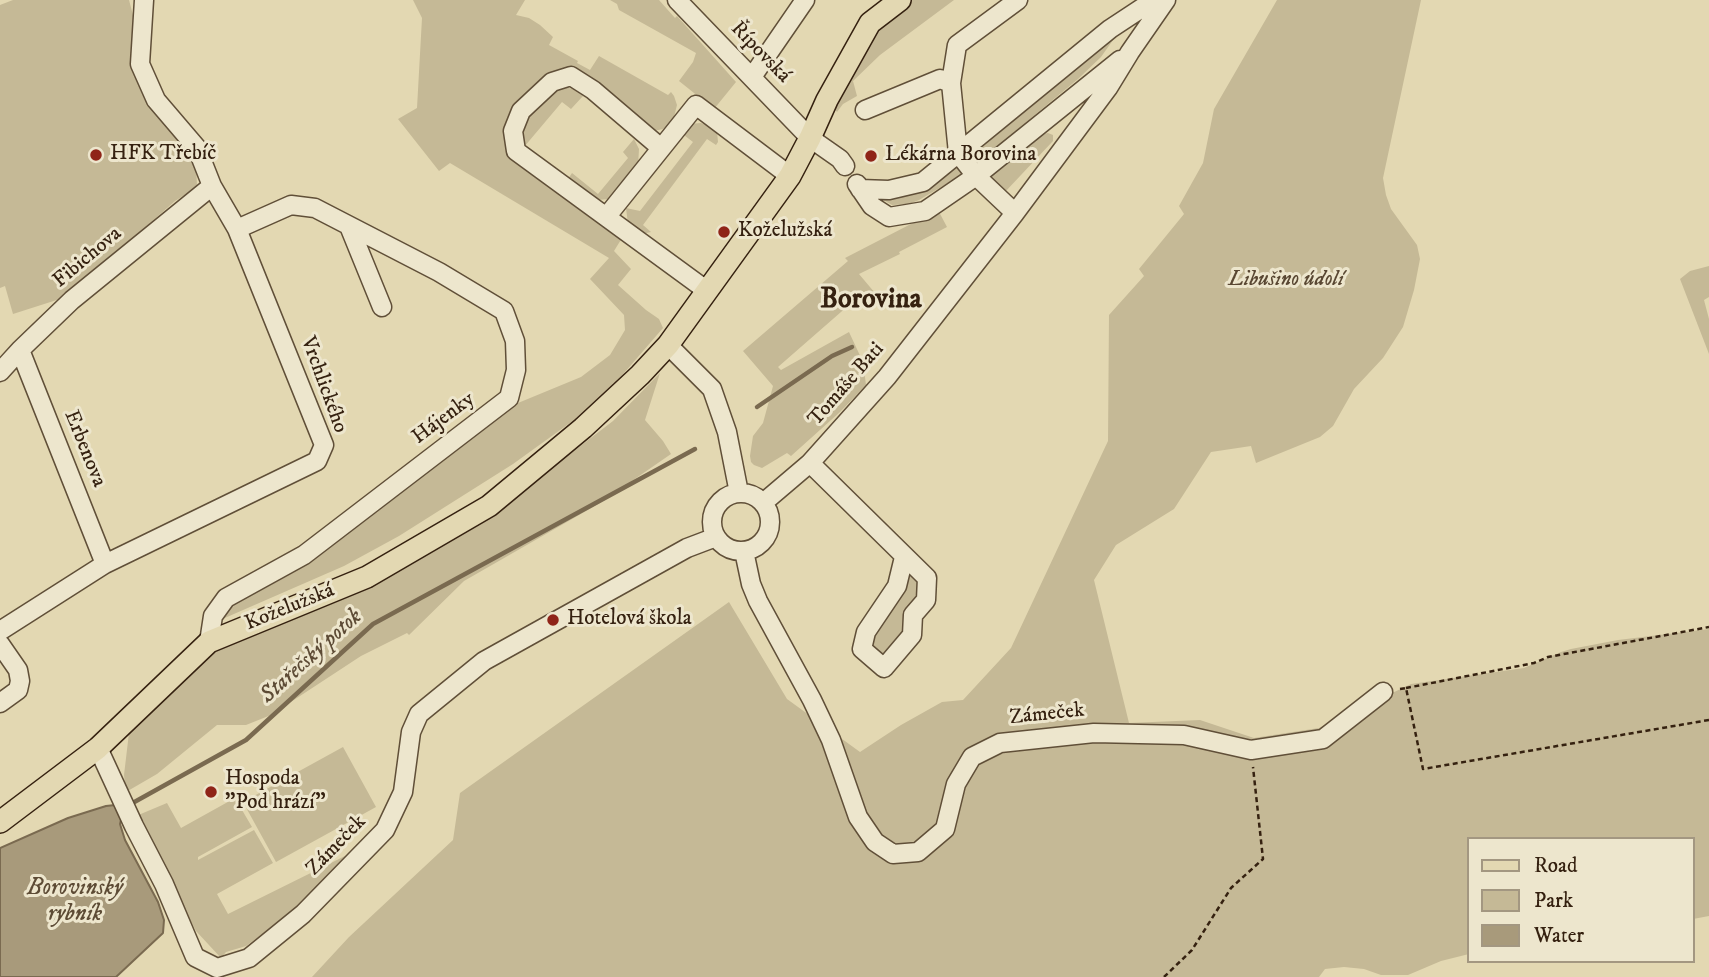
<!DOCTYPE html>
<meta charset="utf-8">
<style>
body{margin:0}
#map{position:relative;width:1709px;height:977px;overflow:hidden;background:#e3d8b2;font-family:"IM FELL DW Pica",serif}
canvas{display:block}
.legend{position:absolute;left:1467px;top:837px;width:228px;height:126px;box-sizing:border-box;background:#ede6cd;border:2px solid #a39781;margin:0;padding:9px 12px;list-style:none;font-size:21px;color:#352110}
.legend li{display:flex;align-items:center;gap:14px;height:35px}
.legend b{width:35px;border:2px solid #a39781}
</style>
<div id="map">
<canvas width="1709" height="977"></canvas>
<ul class="legend">
<li><b style="height:9px;background:#e3d8b2"></b>Road</li>
<li><b style="height:19px;background:#c5b996"></b>Park</li>
<li><b style="height:19px;background:#a89a7b"></b>Water</li>
</ul>
</div>
<script>
const ctx = document.querySelector('canvas').getContext('2d');
ctx.lineJoin = 'round';
function paint(path, color) {
  ctx.fillStyle = color;
  ctx.fill(path, 'evenodd');
}
function shape(rows) {
  const path = new Path2D();
  for (const r of rows) {
    if (r.length === 3) {
      path.moveTo(r[0] + r[2], r[1]);
      path.arc(r[0], r[1], r[2], 0, 2 * Math.PI);
      continue;
    }
    path.moveTo(r[0], r[1]);
    for (let i = 2; i < r.length; i += 2) path.lineTo(r[i], r[i + 1]);
  }
  return path;
}
function strokePath(path, color, width, dash) {
  ctx.strokeStyle = color;
  ctx.lineWidth = width;
  ctx.lineCap = dash ? 'butt' : 'round';
  ctx.setLineDash(dash || []);
  ctx.stroke(path);
}
function write(font, color, halo, rows, align = 'center') {
  ctx.font = font + ' "IM FELL DW Pica",serif';
  ctx.lineWidth = 6;
  ctx.setLineDash([]);
  ctx.textBaseline = 'middle';
  ctx.strokeStyle = halo;
  ctx.fillStyle = color;
  for (const [text, x, y, turn = 0] of rows) {
    ctx.save();
    ctx.translate(x, y);
    ctx.rotate((+turn || 0) * Math.PI / 180);
    ctx.textAlign = isNaN(turn) ? turn : align;
    if (halo) ctx.strokeText(text, 0, 0);
    ctx.fillText(text, 0, 0);
    ctx.restore();
  }
}
paint(shape([
 [13,0,129,0,139,38,139,79,147,104,189,148,196,162,197,187,175,201,66,297,13,314,5,286,0,288,0,5],
 [413,0,525,0,516,15,529,18,540,25,553,37,549,45,578,61,577,63,590,70,599,56,668,95,671,92,674,96,677,105,673,121,663,129,654,131,570,74,509,119,515,154,579,208,622,238,614,251,631,269,618,285,646,310,659,319,663,328,599,402,513,464,399,536,344,566,211,624,213,616,304,555,509,398,518,403,581,377,610,355,625,330,624,315,590,279,609,258,450,163,439,171,398,119,417,108,422,18],
 [610,0,659,0,675,18,677,16,736,82,714,109,679,81,693,62,696,53,619,10,617,4],
 [900,0,954,0,880,55,853,81,857,96,843,104,837,112,827,100],
 [1277,0,1421,0,1383,178,1386,195,1391,209,1417,245,1420,259,1414,290,1403,327,1383,358,1354,389,1333,426,1320,437,1256,463,1251,446,1211,452,1174,509,1116,545,1094,580,1129,723,1200,720,1254,738,1319,728,1411,684,1524,668,1561,652,1571,649,1618,640,1709,629,1709,916,1693,919,1693,839,1469,839,1469,954,1441,961,1408,975,1381,975,1364,969,1344,967,1325,969,1319,977,312,977,349,937,453,840,460,793,729,602,787,699,860,752,901,725,942,702,963,700,1011,648,1108,441,1109,315,1144,276,1139,269,1184,214,1179,206,1203,163,1214,109],
 [1118,33,1101,57,1078,79,977,163,974,163,972,158,973,155],
 [566,87,572,89,583,96,571,109,562,102,524,147,526,154,519,132,524,122,547,94,559,88],
 [701,123,711,127,717,131,718,142,716,145,707,139,643,225,651,232,642,234,628,224,626,208,640,211,693,142,680,132,689,124],
 [1048,133,1053,135,1053,141,1005,192,993,182,991,177,994,173,1024,151,1043,134],
 [634,139,639,149,638,166,618,193,609,199,597,200,568,179,572,173,598,194,628,158,623,152],
 [958,167,965,173,919,200,909,204,892,205,873,194,924,189],
 [938,210,947,227,899,252,900,254,859,274,875,293,854,310,849,305,778,367,781,370,849,332,863,362,866,385,840,412,791,456,787,453,762,468,754,465,751,462,750,456,753,436,763,423,773,386,743,351,848,261,845,258],
 [1709,266,1709,297,1704,300,1709,319,1709,354,1680,279,1690,271],
 [660,373,645,420,663,441,671,454,600,503,464,581,409,635,407,633,361,656,271,715,246,725,217,725,157,774,126,792,124,775,131,716,209,642,242,636,337,602,462,531,549,470,613,421],
 [908,568,922,580,921,592,908,609,907,630,890,651,883,655,872,650,870,639],
 [343,747,376,807,276,862,243,802],
 [235,798,252,827,198,857,198,860,254,830,273,863,217,894,228,914,349,854,342,865,310,899,246,946,226,952,221,958,196,931,136,816,167,803,181,828]
]), '#c5b996');
const water = shape([
 [125,804,120,824,125,840,158,902,164,920,163,933,116,977,0,977,0,848,68,818,106,806,125,804]
]);
paint(water, '#a89a7b');
strokePath(water, '#7a6a50', 2);
strokePath(shape([
 [757,407,832,356,852,347],
 [129,805,246,740,373,624,695,449]
]), '#7a6a50', 4.5);
const minor = shape([
 [677,0,810,138,840,159,845,166],
 [752,77,805,0],
 [951,83,957,45,1018,0],
 [865,110,940,79,951,83,958,153,976,176,1015,213],
 [661,148,593,90,571,76,552,82,521,111,513,131,516,151,706,290],
 [857,184,872,206,889,217,925,211,976,176,1120,60],
 [860,189,889,190,923,182,1110,29,1154,0],
 [607,216,696,105,790,176],
 [349,226,382,307],
 [668,345,712,389,727,432,739,493],
 [20,350,105,564],
 [0,372,20,350,72,300,212,186],
 [810,463,927,578,926,600,913,615,912,635,884,668,862,649,866,632,897,586,904,557],
 [741,522,29],
 [763,503,810,463,887,377,1015,213,1108,88,1130,52,1166,0],
 [744,551,751,584,758,601,812,700,831,740,858,817,875,842,893,854,918,852,945,829,956,784,972,757,1000,743,1094,733,1184,735,1251,750,1323,739,1383,692],
 [0,631,105,564,317,461,324,445,237,229,212,186,197,148,156,100,140,64,144,0],
 [209,642,213,616,226,598,304,555,509,398,516,370,515,341,504,311,439,272,315,208,291,205,237,229],
 [0,644,18,670,20,681,18,690,0,703],
 [98,748,134,826,164,884,195,957,217,968,249,958,303,914,385,830,403,792,411,732,419,714,484,661,687,548,716,537]
]);
const major = shape([
 [0,822,98,748,209,642,367,577,489,506,583,428,640,375,668,345,790,176,810,138,827,100,870,23,900,0]
]);
strokePath(minor, '#604f38', 21);
strokePath(major, '#352110', 24);
strokePath(shape([
 [1406,688,1534,663,1548,657,1709,627],
 [1400,689,1406,688,1423,769,1709,720],
 [1164,977,1192,950,1231,888,1263,859,1253,767]
]), '#352110', 2.5, [5, 3.5]);
strokePath(minor, '#ede6cd', 18);
strokePath(major, '#e3d8b2', 21);
for (const [x, y, r, color] of [
 [96,155,7,"#8f2418"],
 [871,156,7,"#8f2418"],
 [724,232,7,"#8f2418"],
 [553,620,7,"#8f2418"],
 [211,792,7,"#8f2418"]
]) {
  const dot = new Path2D();
  dot.arc(x, y, r, 0, 2 * Math.PI);
  ctx.fillStyle = color;
  ctx.fill(dot);
  strokePath(dot, '#ede6cd', 2.5);
}
write('21px', '#352110', '#ede6cd', [
 ["Řípovská",760,53,46],
 ["Fibichova",88,258,-40],
 ["Vrchlického",323,385,70],
 ["Tomáše Bati",847,385,-49],
 ["Hájenky",444,419,-37],
 ["Erbenova",84,449,68],
 ["Koželužská",290,608,-22],
 ["Zámeček",1047,715,-6],
 ["Zámeček",337,846,-46]
]);
write('21px', '#352110', '#ede6cd', [
 ["HFK Třebíč",110,155],
 ["Lékárna Borovina",885,156],
 ["Koželužská",738,232],
 ["Hotelová škola",567,620],
 ["Hospoda",225,780],
 ["\"Pod hrází\"",225,804]
], 'left');
write('italic 21px', '#594732', '#ede6cd', [
 ["Libušino údolí",1286,281]
]);
write('italic 23px', '#5d4b35', '#ede6cd', [
 ["Stařečský potok",312,657,-42],
 ["Borovinský",75,889],
 ["rybník",75,915]
]);
write('bold 28px', '#352110', '#ede6cd', [
 ["Borovina",871,301]
]);
</script>
